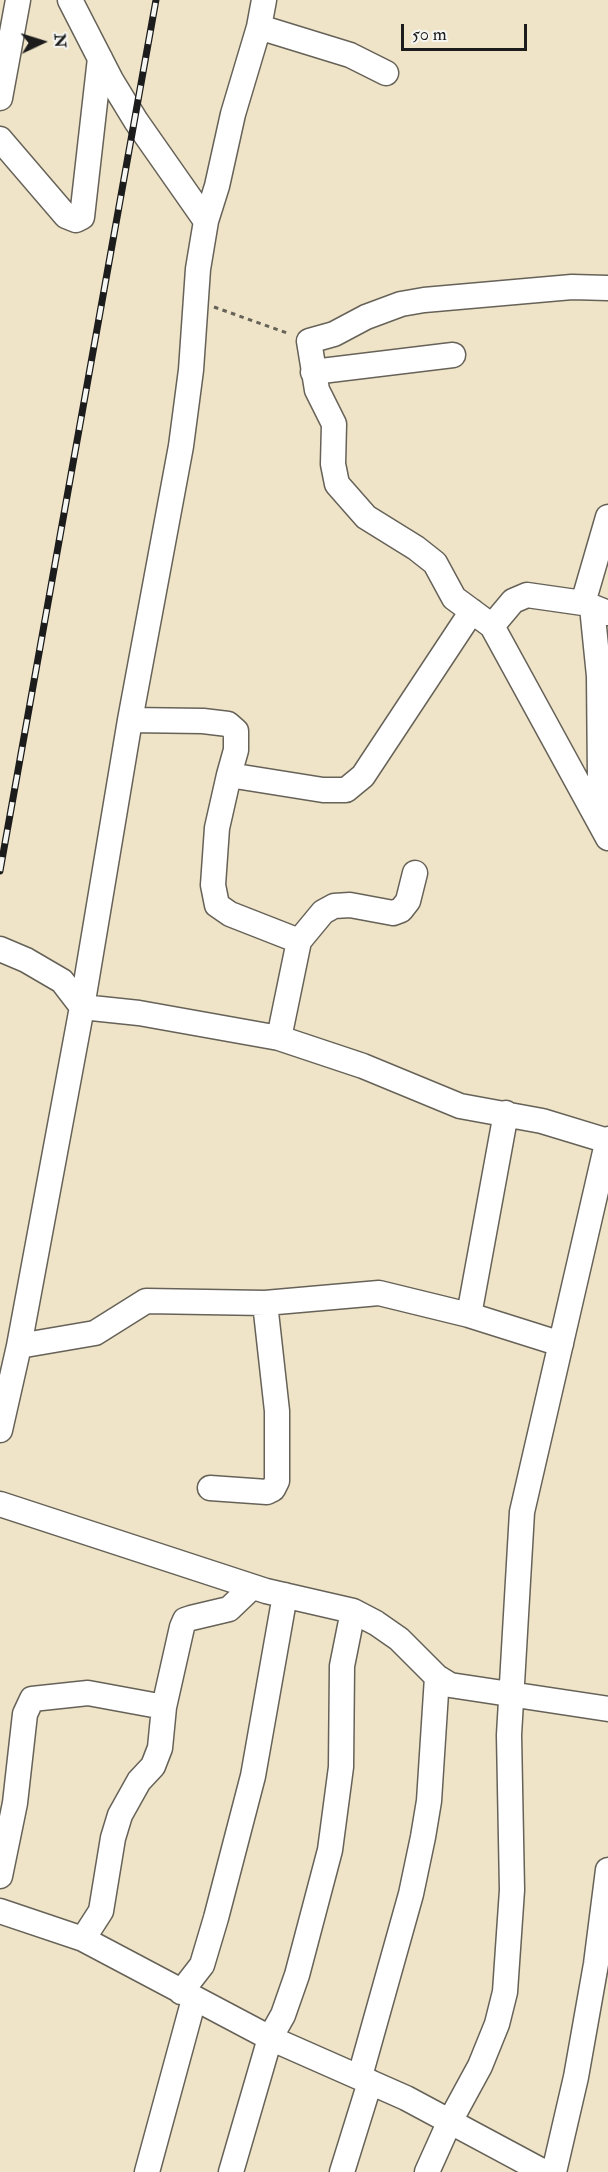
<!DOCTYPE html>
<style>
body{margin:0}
#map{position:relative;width:608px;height:2172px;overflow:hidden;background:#efe4c8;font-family:"IM FELL Double Pica",serif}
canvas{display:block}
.north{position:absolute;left:12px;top:12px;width:60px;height:60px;-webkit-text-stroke:4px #f6f6f2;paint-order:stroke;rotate:86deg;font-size:16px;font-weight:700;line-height:24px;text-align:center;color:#1c1c1c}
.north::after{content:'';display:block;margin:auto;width:21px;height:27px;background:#1c1c1c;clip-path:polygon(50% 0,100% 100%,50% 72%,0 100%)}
.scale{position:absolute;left:401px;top:24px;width:126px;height:27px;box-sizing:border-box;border:3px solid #1c1c1c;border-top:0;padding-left:8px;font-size:18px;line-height:21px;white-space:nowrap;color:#1c1c1c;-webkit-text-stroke:4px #f6f6f2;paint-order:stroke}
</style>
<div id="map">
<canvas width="608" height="2172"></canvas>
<div class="north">N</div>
<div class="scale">50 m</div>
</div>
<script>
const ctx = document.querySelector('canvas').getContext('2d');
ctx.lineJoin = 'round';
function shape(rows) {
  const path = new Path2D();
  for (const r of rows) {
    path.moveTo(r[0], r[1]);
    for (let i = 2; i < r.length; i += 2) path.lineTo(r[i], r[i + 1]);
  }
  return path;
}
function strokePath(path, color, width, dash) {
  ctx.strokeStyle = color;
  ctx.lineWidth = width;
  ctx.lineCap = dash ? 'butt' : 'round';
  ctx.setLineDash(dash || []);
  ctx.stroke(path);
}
const minor = shape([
 [70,0,111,80,136,121,206,221],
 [259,27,350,55,386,73],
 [0,98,18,0],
 [0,139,66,216,76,220,82,217,100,58],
 [313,372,453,355],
 [583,603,608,517],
 [592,607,599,676,600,780,604,823],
 [608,613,583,603,527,595,513,601,492,626,608,838],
 [492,626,454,598,435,563,416,548,366,517,337,484,333,464,334,424,317,390,309,341,334,334,366,317,401,304,424,300,572,287,608,288],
 [130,720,203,721,228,724,236,731,236,750,229,775,323,790,346,790,363,776,472,611],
 [299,941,323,912,334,906,350,905,393,913,401,910,408,901,415,873],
 [0,949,26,960,62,981,82,1007,139,1013,279,1038,299,941,230,914,217,905,213,885,217,828,229,775],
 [279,1038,363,1066,460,1106,542,1121,608,1141],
 [506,1113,469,1315,561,1344],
 [19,1346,95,1333,146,1301,265,1303,379,1293,469,1315],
 [0,1430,19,1346,82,1007,130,720,181,446,191,370,198,269,206,221,217,186,233,114,259,27,264,0],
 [210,1488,267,1492,273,1489,277,1481,277,1411,265,1303],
 [0,1504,266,1591,353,1611,376,1623,399,1639,437,1677,450,1685,608,1709],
 [0,1876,15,1803,25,1714,32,1699,88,1693,164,1707],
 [0,1911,83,1939,270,2038,406,2098,544,2172],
 [83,1939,101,1911,113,1838,120,1815,139,1781,153,1766,160,1748,164,1707,182,1627,185,1620,191,1618,229,1609,252,1587],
 [181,1992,202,1965,216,1918,253,1776,285,1595],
 [360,2076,411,1894,423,1837,429,1801,437,1677],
 [147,2172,194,1999],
 [231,2172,270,2038,283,2015,297,1975,330,1850,341,1767,342,1666,353,1611],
 [342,2172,370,2082],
 [427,2172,449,2123,480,2066,497,2024,505,1992,512,1890,509,1735,522,1512,608,1139],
 [554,2172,576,2077,596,1964,608,1870]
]);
strokePath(minor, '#666258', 27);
strokePath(shape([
 [214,307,290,334]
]), '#666258', 3, [4.5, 4.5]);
strokePath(minor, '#fff', 24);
const rail = shape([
 [0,871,156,0]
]);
strokePath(rail, '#1c1c1c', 7);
strokePath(rail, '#f6f6f2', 4.5, [14]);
</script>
